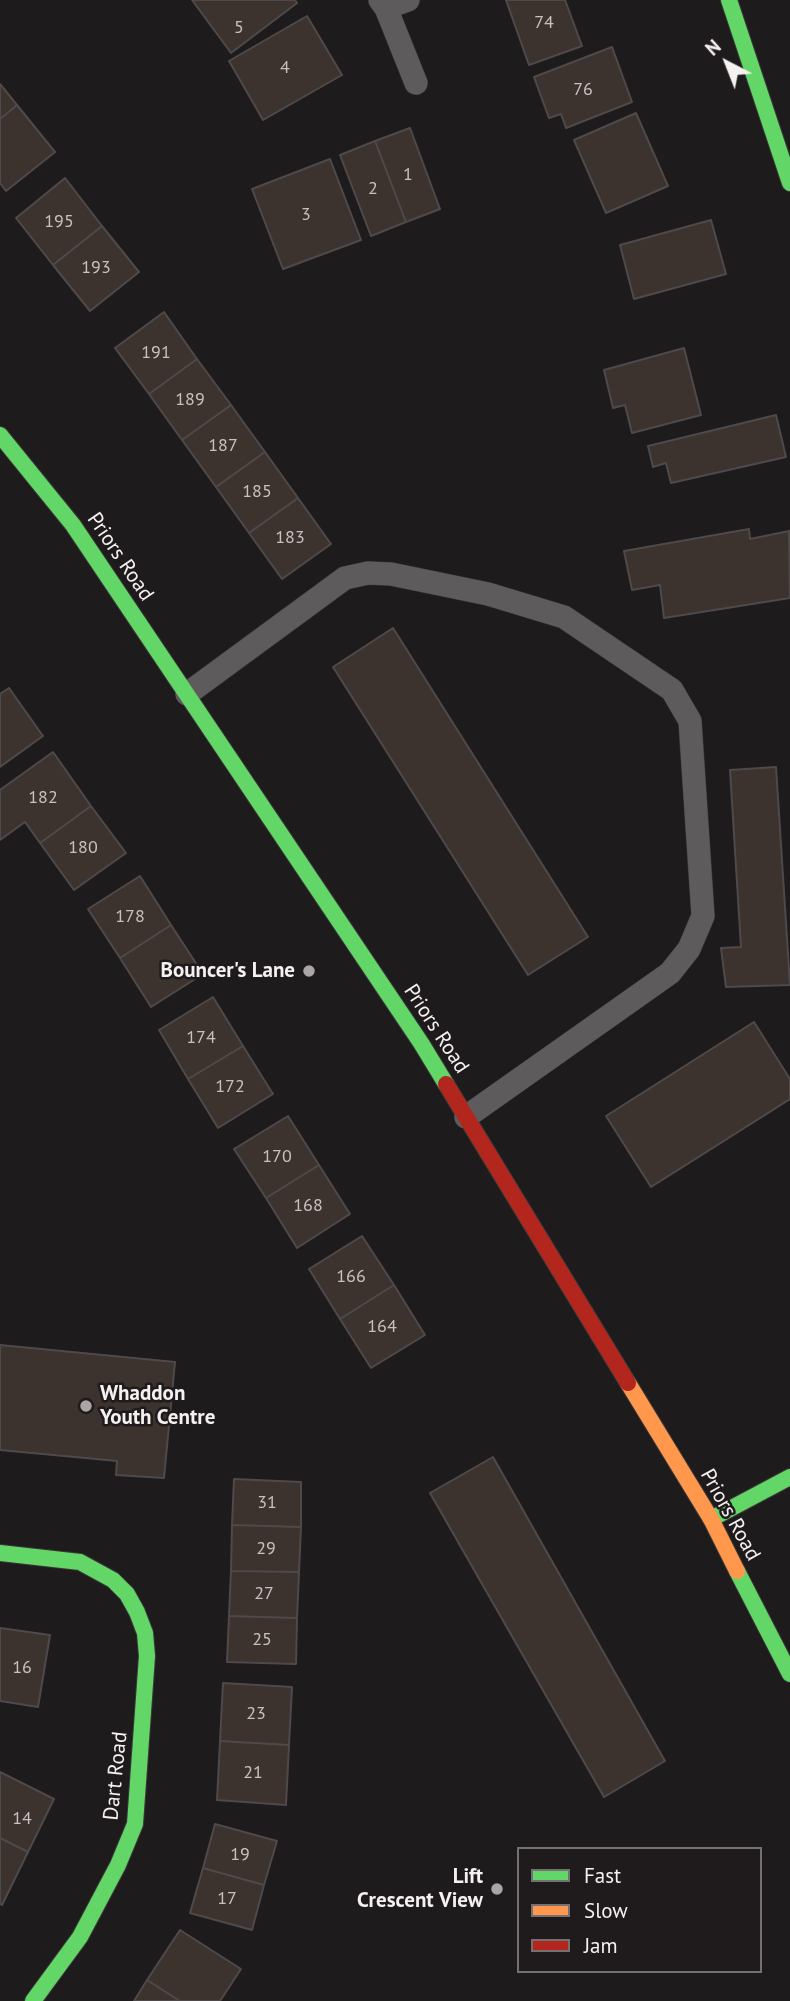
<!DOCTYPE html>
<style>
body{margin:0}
#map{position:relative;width:790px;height:2001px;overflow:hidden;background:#1e1b1c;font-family:"PT Sans",sans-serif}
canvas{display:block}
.legend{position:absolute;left:517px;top:1847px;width:245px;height:126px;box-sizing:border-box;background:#1f1a1b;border:2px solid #757071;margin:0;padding:9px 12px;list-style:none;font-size:21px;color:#f5f1f1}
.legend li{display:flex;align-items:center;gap:14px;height:35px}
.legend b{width:35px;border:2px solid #757071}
.north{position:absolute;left:692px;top:28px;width:70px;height:70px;-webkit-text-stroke:5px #1f1a1b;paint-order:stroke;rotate:318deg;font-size:19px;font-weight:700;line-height:28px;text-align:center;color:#f5f1f1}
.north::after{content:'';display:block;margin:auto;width:24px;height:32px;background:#f5f1f1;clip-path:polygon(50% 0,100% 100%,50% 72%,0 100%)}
</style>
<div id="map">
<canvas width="790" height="2001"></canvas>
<ul class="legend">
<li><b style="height:9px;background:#63d668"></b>Fast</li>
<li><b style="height:9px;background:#ff974d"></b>Slow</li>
<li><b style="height:9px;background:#b3261e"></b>Jam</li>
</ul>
<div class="north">N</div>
</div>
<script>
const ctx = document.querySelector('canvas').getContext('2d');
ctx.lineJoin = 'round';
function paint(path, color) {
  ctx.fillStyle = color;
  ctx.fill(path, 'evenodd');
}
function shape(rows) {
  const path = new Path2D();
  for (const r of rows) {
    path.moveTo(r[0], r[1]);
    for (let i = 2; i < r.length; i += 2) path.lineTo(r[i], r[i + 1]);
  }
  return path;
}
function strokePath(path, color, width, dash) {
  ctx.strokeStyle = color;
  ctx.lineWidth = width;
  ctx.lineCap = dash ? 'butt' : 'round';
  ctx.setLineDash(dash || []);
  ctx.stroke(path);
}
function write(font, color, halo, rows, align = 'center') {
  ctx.font = font + ' "PT Sans",sans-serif';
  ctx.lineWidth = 5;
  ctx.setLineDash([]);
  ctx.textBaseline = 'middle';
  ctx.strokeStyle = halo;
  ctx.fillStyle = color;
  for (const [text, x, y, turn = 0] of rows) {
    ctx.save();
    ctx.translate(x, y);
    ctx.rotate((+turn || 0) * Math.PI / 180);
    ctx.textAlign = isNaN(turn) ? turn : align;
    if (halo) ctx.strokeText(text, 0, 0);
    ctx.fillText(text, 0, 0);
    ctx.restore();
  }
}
const building = shape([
 [192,0,295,0,297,3,231,53,192,0],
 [506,0,565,0,582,46,529,65,506,0],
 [307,16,342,75,263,120,229,61,307,16],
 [612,47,632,102,566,128,561,114,549,118,534,77,612,47],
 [0,84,17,105,0,119,0,84],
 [17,105,55,152,6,191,0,183,0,119,17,105],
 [636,113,668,186,606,213,574,140,636,113],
 [410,128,440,209,406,222,375,141,410,128],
 [375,141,406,222,371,236,340,155,375,141],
 [330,159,361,240,283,269,252,189,330,159],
 [65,178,102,226,53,265,16,218,65,178],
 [711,220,726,274,634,299,620,245,711,220],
 [102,226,139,272,90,311,53,265,102,226],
 [164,312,197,359,149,394,115,348,164,312],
 [684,348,701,415,632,433,625,405,613,408,604,370,684,348],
 [197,359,231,405,182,440,149,394,197,359],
 [231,405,265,452,216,487,182,440,231,405],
 [776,415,786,457,671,483,666,463,653,467,648,446,776,415],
 [265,452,298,498,249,533,216,487,265,452],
 [298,498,331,544,282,579,249,533,298,498],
 [749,529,750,539,789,531,790,598,664,618,660,585,632,590,624,551,749,529],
 [393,628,588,937,528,975,333,667,393,628],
 [9,688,43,736,0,767,0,694,9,688],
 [53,752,91,806,40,843,25,822,0,840,0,790,53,752],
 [776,767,790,985,726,987,721,948,741,947,730,770,776,767],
 [91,806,126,853,74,890,40,843,91,806],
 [140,876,171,925,120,958,88,909,140,876],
 [171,925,203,974,151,1007,120,958,171,925],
 [213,997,243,1046,188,1079,159,1030,213,997],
 [754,1022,790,1079,790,1099,651,1187,606,1116,754,1022],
 [243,1046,273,1094,218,1128,188,1079,243,1046],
 [288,1116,319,1165,266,1198,234,1149,288,1116],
 [319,1165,350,1214,297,1248,266,1198,319,1165],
 [362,1236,394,1285,340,1319,309,1269,362,1236],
 [394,1285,425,1335,371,1368,340,1319,394,1285],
 [0,1345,175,1362,164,1478,116,1475,117,1461,0,1450,0,1345],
 [493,1457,665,1761,604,1797,430,1493,493,1457],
 [234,1479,301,1482,301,1527,232,1525,234,1479],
 [232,1525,301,1527,299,1572,231,1571,232,1525],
 [231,1571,299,1572,297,1618,229,1616,231,1571],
 [229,1616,297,1618,296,1664,227,1662,229,1616],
 [0,1628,50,1635,38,1707,0,1701,0,1628],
 [223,1683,292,1687,289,1745,220,1741,223,1683],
 [220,1741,289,1745,286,1805,217,1800,220,1741],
 [0,1772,54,1799,28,1852,0,1838,0,1772],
 [215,1824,277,1841,264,1885,203,1868,215,1824],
 [0,1838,28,1852,2,1905,0,1904,0,1838],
 [203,1868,264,1885,252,1930,190,1913,203,1868],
 [180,1930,241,1969,220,2001,180,2001,147,1980,180,1930],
 [147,1980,180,2001,134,2001,147,1980]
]);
paint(building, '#3c322e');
strokePath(building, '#4e4a4b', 2);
const lane = shape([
 [380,0,386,8,408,0],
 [386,8,416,83],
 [187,694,345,578,368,573,391,574,488,594,564,617,672,690,690,721,703,916,689,949,670,973,466,1117]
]);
const fast = shape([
 [729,0,790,183],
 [0,435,73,525,421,1043,446,1084],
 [711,1519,790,1477],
 [0,1553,80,1562,113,1580,127,1594,137,1612,145,1633,147,1656,135,1824,118,1865,80,1937,33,2001],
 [737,1571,790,1674]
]);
const slow = shape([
 [628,1383,711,1519,737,1571]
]);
const jam = shape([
 [446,1084,628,1383]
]);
strokePath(lane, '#3b3838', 24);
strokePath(fast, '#3b3838', 18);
strokePath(slow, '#3b3838', 18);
strokePath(jam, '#3b3838', 18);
strokePath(lane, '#5d5b5b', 23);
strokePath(fast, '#63d668', 16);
strokePath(slow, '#ff974d', 16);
strokePath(jam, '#b3261e', 16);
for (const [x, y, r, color] of [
 [309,971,7,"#aaa6a6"],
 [86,1406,7,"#aaa6a6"],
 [497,1889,7,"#aaa6a6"]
]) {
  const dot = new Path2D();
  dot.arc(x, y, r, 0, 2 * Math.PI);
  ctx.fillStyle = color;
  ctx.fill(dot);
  strokePath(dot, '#1f1a1b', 2.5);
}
write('18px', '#c7c1c0', null, [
 ["74",544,23],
 ["5",239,28],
 ["4",285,68],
 ["76",583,90],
 ["1",408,175],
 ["2",373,189],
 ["3",306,215],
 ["195",59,222],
 ["193",96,268],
 ["191",156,353],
 ["189",190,400],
 ["187",223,446],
 ["185",257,492],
 ["183",290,538],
 ["182",43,798],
 ["180",83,848],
 ["178",130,917],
 ["174",201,1038],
 ["172",230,1087],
 ["170",277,1157],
 ["168",308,1206],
 ["166",351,1277],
 ["164",382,1327],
 ["31",267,1503],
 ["29",266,1549],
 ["27",264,1594],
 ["25",262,1640],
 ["16",22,1668],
 ["23",256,1714],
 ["21",253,1773],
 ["14",22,1819],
 ["19",240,1855],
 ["17",227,1899]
]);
write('21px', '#f5f1f1', '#1f1a1b', [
 ["Priors Road",120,557,56],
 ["Priors Road",436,1029,57],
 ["Priors Road",730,1515,61],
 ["Dart Road",116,1776,-84]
]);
write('bold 21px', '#f5f1f1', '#1f1a1b', [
 ["Bouncer's Lane",295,971],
 ["Whaddon",100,1394,"left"],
 ["Youth Centre",100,1418,"left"],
 ["Lift",483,1877],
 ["Crescent View",483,1901]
], 'right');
</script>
